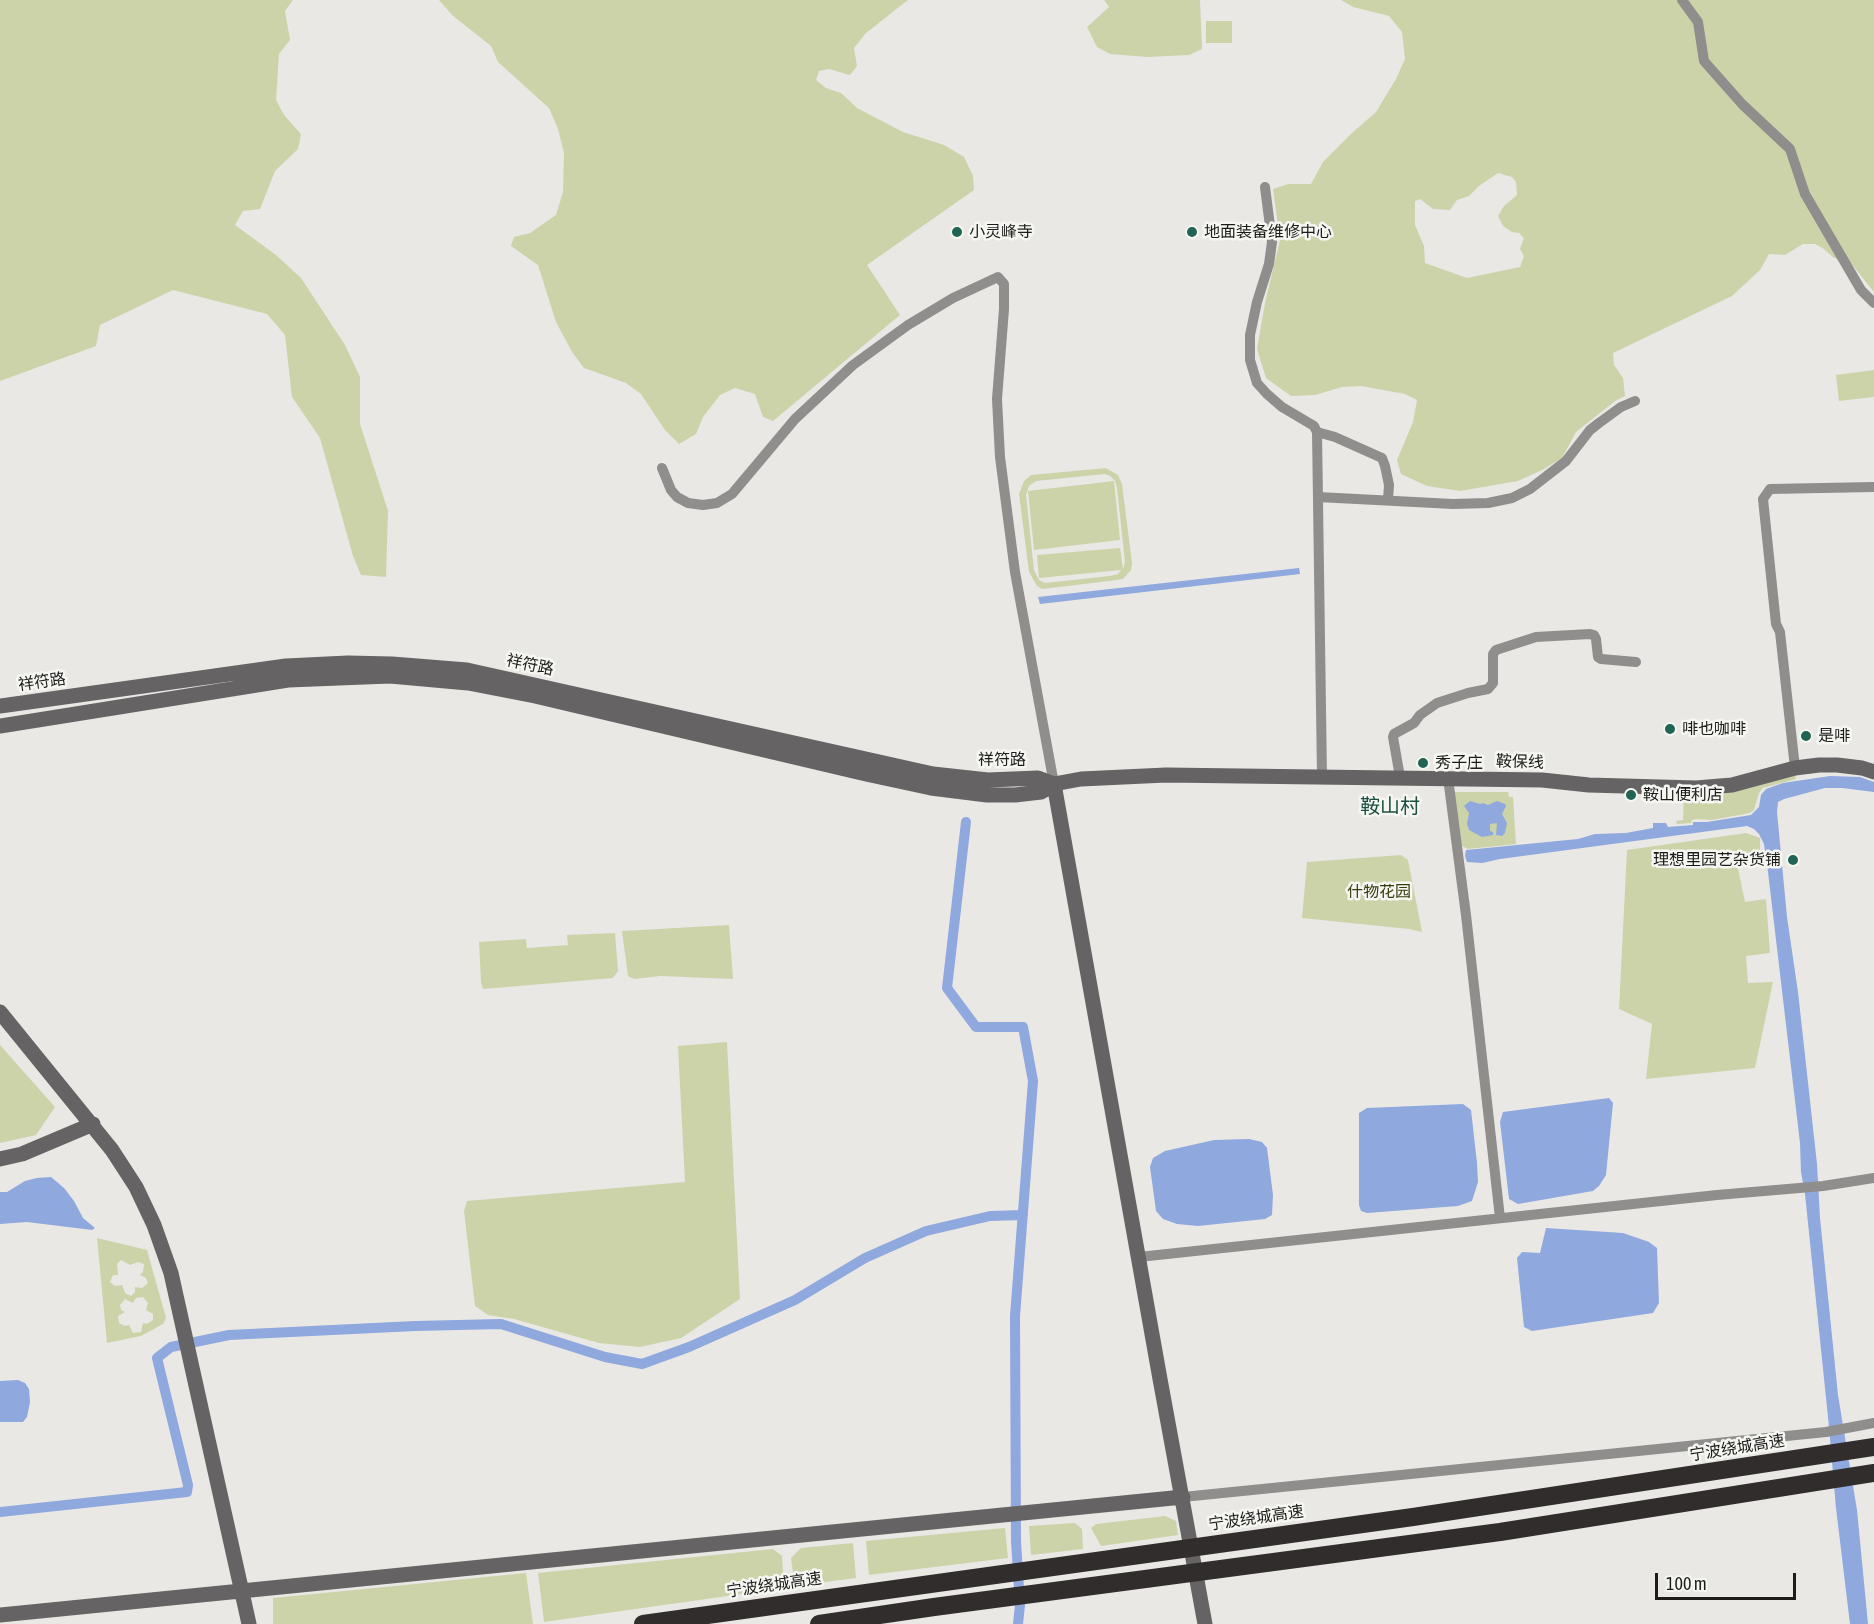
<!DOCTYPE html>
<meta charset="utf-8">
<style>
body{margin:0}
#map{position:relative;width:1874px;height:1624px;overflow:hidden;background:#e9e8e5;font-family:"Asap Condensed",sans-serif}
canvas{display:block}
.scale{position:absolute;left:1655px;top:1573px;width:141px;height:27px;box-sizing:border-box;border:3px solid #1c1c1b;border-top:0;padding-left:8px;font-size:18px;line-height:21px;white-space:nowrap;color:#1c1c1b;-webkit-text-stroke:4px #f6f6f3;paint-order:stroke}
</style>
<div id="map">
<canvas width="1874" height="1624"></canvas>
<div class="scale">100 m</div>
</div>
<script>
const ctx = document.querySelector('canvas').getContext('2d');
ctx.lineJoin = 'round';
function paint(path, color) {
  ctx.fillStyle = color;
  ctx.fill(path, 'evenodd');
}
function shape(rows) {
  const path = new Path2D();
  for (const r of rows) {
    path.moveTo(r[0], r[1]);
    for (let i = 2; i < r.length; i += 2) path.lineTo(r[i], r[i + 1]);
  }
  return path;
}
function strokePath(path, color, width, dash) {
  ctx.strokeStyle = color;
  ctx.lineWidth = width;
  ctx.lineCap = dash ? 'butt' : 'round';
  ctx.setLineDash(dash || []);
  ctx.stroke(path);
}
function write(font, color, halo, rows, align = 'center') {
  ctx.font = font + ' "Asap Condensed","Noto Sans SC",sans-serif';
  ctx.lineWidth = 5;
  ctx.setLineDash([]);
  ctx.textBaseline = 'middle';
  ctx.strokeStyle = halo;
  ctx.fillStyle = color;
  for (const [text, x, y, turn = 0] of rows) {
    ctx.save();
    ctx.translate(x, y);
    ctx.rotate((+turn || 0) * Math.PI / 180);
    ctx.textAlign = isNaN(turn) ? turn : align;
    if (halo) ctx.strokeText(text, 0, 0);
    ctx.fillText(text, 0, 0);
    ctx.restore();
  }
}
paint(shape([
 [0,0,293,0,285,11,290,40,279,54,276,100,284,115,301,134,298,149,275,171,260,209,243,211,235,225,276,255,301,278,345,345,360,377,360,424,388,511,386,577,361,575,353,556,320,438,292,397,285,335,267,314,173,290,100,325,96,346,0,381],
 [439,0,908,0,866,33,854,48,857,66,850,75,829,69,819,71,816,80,826,88,841,93,857,108,903,132,944,145,964,157,973,176,974,190,867,265,900,315,773,421,763,417,755,394,735,388,720,395,703,417,696,434,679,444,665,430,641,394,626,383,584,368,572,352,556,322,538,265,511,246,514,237,530,233,556,215,563,192,564,153,558,129,549,108,498,62,491,46,452,15],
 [1104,0,1200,0,1202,49,1189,55,1147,57,1110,54,1097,47,1087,27,1109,7],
 [1341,0,1874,0,1874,292,1850,262,1834,258,1824,249,1815,244,1803,244,1785,255,1769,254,1760,270,1732,296,1613,353,1614,365,1623,378,1625,396,1615,401,1576,432,1562,458,1542,470,1518,481,1460,491,1427,486,1401,474,1397,460,1413,422,1417,400,1405,394,1361,386,1342,387,1315,395,1291,396,1266,378,1257,349,1265,303,1280,240,1273,189,1288,184,1311,184,1323,162,1352,133,1376,112,1396,79,1405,59,1402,32,1389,16,1353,7],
 [1498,173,1512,177,1516,182,1517,195,1504,206,1498,216,1503,226,1512,232,1519,233,1524,238,1520,249,1524,256,1520,267,1467,278,1425,263,1424,246,1415,225,1415,201,1420,199,1433,209,1450,210,1457,200,1469,196,1479,186],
 [1206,21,1232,21,1232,43,1206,43],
 [1874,370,1874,397,1839,401,1836,375],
 [1106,468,1118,475,1122,484,1132,563,1131,570,1123,579,1117,580,1042,589,1037,586,1029,572,1019,494,1024,481,1031,475],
 [1105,474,1110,476,1115,481,1117,488,1125,562,1123,569,1120,548,1037,555,1039,578,1121,570,1118,574,1110,576,1045,583,1039,580,1034,570,1026,495,1029,486,1036,481],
 [1114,481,1120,540,1034,550,1028,491],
 [1795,770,1796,779,1763,788,1759,793,1754,810,1750,813,1712,820,1696,819,1692,820,1691,823,1677,824,1676,821,1683,820,1684,792],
 [1454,792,1508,792,1509,797,1513,797,1516,844,1468,849,1460,845],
 [1746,833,1760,838,1760,855,1736,859,1745,902,1766,899,1770,953,1746,956,1748,983,1773,982,1755,1068,1646,1079,1652,1024,1619,1009,1627,850],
 [1401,855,1408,860,1422,932,1409,929,1302,918,1307,862],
 [729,925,733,979,660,976,634,979,628,976,622,931],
 [615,933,618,971,613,978,483,989,481,982,479,942,526,939,527,948,568,945,567,935],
 [727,1042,740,1299,681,1338,640,1347,599,1343,514,1319,488,1315,475,1306,464,1211,467,1201,685,1182,678,1046],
 [0,1045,55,1107,36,1135,0,1143],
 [97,1238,147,1250,166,1318,163,1324,141,1336,107,1343],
 [121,1260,130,1265,138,1262,144,1264,143,1272,140,1275,146,1278,148,1283,142,1288,135,1287,135,1292,131,1296,125,1293,122,1285,115,1286,110,1282,113,1275,118,1275,117,1264],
 [143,1297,148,1303,146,1310,153,1314,153,1320,147,1324,143,1323,141,1332,133,1333,129,1325,125,1326,119,1323,118,1316,125,1312,121,1310,120,1305,125,1299,133,1303,136,1298],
 [1165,1516,1176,1521,1178,1535,1101,1546,1091,1528,1096,1524],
 [1075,1523,1082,1529,1083,1549,1031,1555,1029,1526],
 [1005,1528,1008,1558,869,1575,866,1541],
 [853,1543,856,1578,795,1586,791,1558,801,1548],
 [773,1549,782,1556,784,1588,544,1622,538,1573],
 [526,1573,533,1624,273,1624,273,1598]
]), '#cdd3a9');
paint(shape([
 [1299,568,1300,574,1040,604,1038,597],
 [1830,776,1860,777,1874,782,1874,792,1842,788,1825,788,1784,799,1778,802,1777,812,1787,917,1798,992,1817,1164,1820,1218,1838,1395,1857,1510,1868,1624,1850,1624,1836,1508,1829,1427,1805,1194,1801,1172,1800,1143,1768,872,1764,844,1759,834,1754,829,1747,826,1500,859,1482,863,1467,862,1465,856,1466,850,1578,839,1595,834,1626,833,1653,828,1653,823,1666,823,1668,827,1693,825,1693,822,1707,822,1751,815,1759,807,1761,795,1766,789,1783,783],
 [1470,801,1480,804,1483,803,1488,805,1497,801,1505,804,1506,806,1502,814,1507,823,1505,833,1502,836,1496,835,1497,823,1490,824,1490,831,1493,832,1493,835,1482,837,1469,830,1467,824,1469,813,1464,806],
 [1609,1098,1613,1103,1606,1175,1599,1186,1593,1191,1518,1204,1509,1199,1500,1122,1503,1112],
 [1463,1104,1471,1110,1477,1163,1478,1182,1472,1201,1458,1206,1367,1213,1361,1211,1359,1205,1359,1113,1367,1108],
 [1249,1139,1262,1142,1267,1148,1273,1195,1272,1215,1265,1219,1198,1226,1177,1224,1163,1219,1156,1211,1150,1167,1153,1158,1165,1151,1214,1140],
 [51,1177,64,1188,74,1201,83,1218,95,1228,92,1230,27,1222,0,1224,0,1192,7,1192,25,1181,37,1178],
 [1546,1228,1623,1233,1649,1242,1657,1248,1659,1303,1653,1313,1532,1331,1524,1327,1517,1258,1522,1252,1540,1253],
 [18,1380,25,1383,29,1389,30,1402,27,1417,23,1422,0,1422,0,1381]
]), '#8fa8dd');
strokePath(shape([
 [966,822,947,988,976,1027,1023,1027,1033,1081,1015,1316,1016,1541,1020,1605,1018,1624],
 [0,1512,187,1492,188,1485,157,1358,171,1347,229,1335,415,1326,501,1324,605,1357,642,1364,689,1347,795,1300,865,1258,926,1231,990,1216,1023,1215]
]), '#8fa8dd', 10);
strokePath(shape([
 [1682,0,1698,22,1704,61,1742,104,1790,149,1805,194,1861,290,1874,303],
 [1265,187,1272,242,1269,264,1257,302,1250,335,1250,360,1257,383,1267,394,1282,407,1314,426,1317,432,1322,777],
 [1317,432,1335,437,1382,458,1385,466,1389,485,1388,500],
 [662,468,671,490,677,497,688,503,703,505,717,503,732,494,795,419,853,365,908,325,953,298,998,277,1004,284,1004,309,997,399,1000,457,1015,572,1054,784],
 [1318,497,1453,504,1488,503,1512,498,1530,489,1566,461,1590,430,1599,423,1621,407,1635,401],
 [1795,768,1780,632,1776,624,1763,499,1770,489,1874,487],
 [1400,777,1393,737,1394,734,1414,723,1420,715,1437,703,1468,693,1488,689,1493,683,1493,654,1496,650,1536,637,1590,634,1594,635,1596,639,1598,657,1601,659,1636,662],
 [1448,778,1466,915,1500,1218],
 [1139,1257,1717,1195,1823,1186,1874,1178],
 [1183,1497,1826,1432,1874,1423]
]), '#8f8e8d', 10);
strokePath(shape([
 [0,706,286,666,348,663,392,664,467,670,933,774,988,780,1038,778,1054,784],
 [0,726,288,680,390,676,468,683,535,696,866,774,931,788,987,795,1015,795,1041,792,1054,784,1081,779,1166,775,1542,780,1589,785,1696,788,1732,785,1795,768,1819,765,1837,765,1862,768,1874,772],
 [1054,784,1160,1379,1205,1624],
 [0,1012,112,1150,136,1187,154,1225,171,1273,249,1624],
 [0,1159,22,1154,93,1124],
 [0,1615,1183,1497]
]), '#656363', 15);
strokePath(shape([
 [643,1624,1413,1517,1874,1447],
 [819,1624,934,1607,1500,1532,1874,1473]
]), '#302d2c', 18);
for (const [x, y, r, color] of [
 [957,232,6,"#226453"],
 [1192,232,6,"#226453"],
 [1670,729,6,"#226453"],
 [1806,736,6,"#226453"],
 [1423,763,6,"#226453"],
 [1631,795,6,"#226453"],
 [1793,860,6,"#226453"]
]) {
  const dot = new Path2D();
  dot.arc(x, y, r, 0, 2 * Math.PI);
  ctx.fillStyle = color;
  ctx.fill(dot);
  strokePath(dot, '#f6f6f3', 2);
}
write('16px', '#1c1c1b', '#f6f6f3', [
 ["小灵峰寺",969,232],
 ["地面装备维修中心",1204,232],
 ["啡也咖啡",1682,729],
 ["是啡",1818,736],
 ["秀子庄",1435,763],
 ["鞍山便利店",1643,795],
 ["理想里园艺杂货铺",1781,860,"right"]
], 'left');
write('16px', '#1c1c1b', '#f6f6f3', [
 ["祥符路",530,665,12],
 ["祥符路",42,682,-8],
 ["祥符路",1002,760],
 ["鞍保线",1520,762,2],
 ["宁波绕城高速",1737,1448,-9],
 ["宁波绕城高速",1256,1518,-8],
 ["宁波绕城高速",774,1585,-8]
]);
write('16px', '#383c0d', '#f6f6f3', [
 ["什物花园",1379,892]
]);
write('20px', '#1b5042', '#f6f6f3', [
 ["鞍山村",1390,807]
]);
</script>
